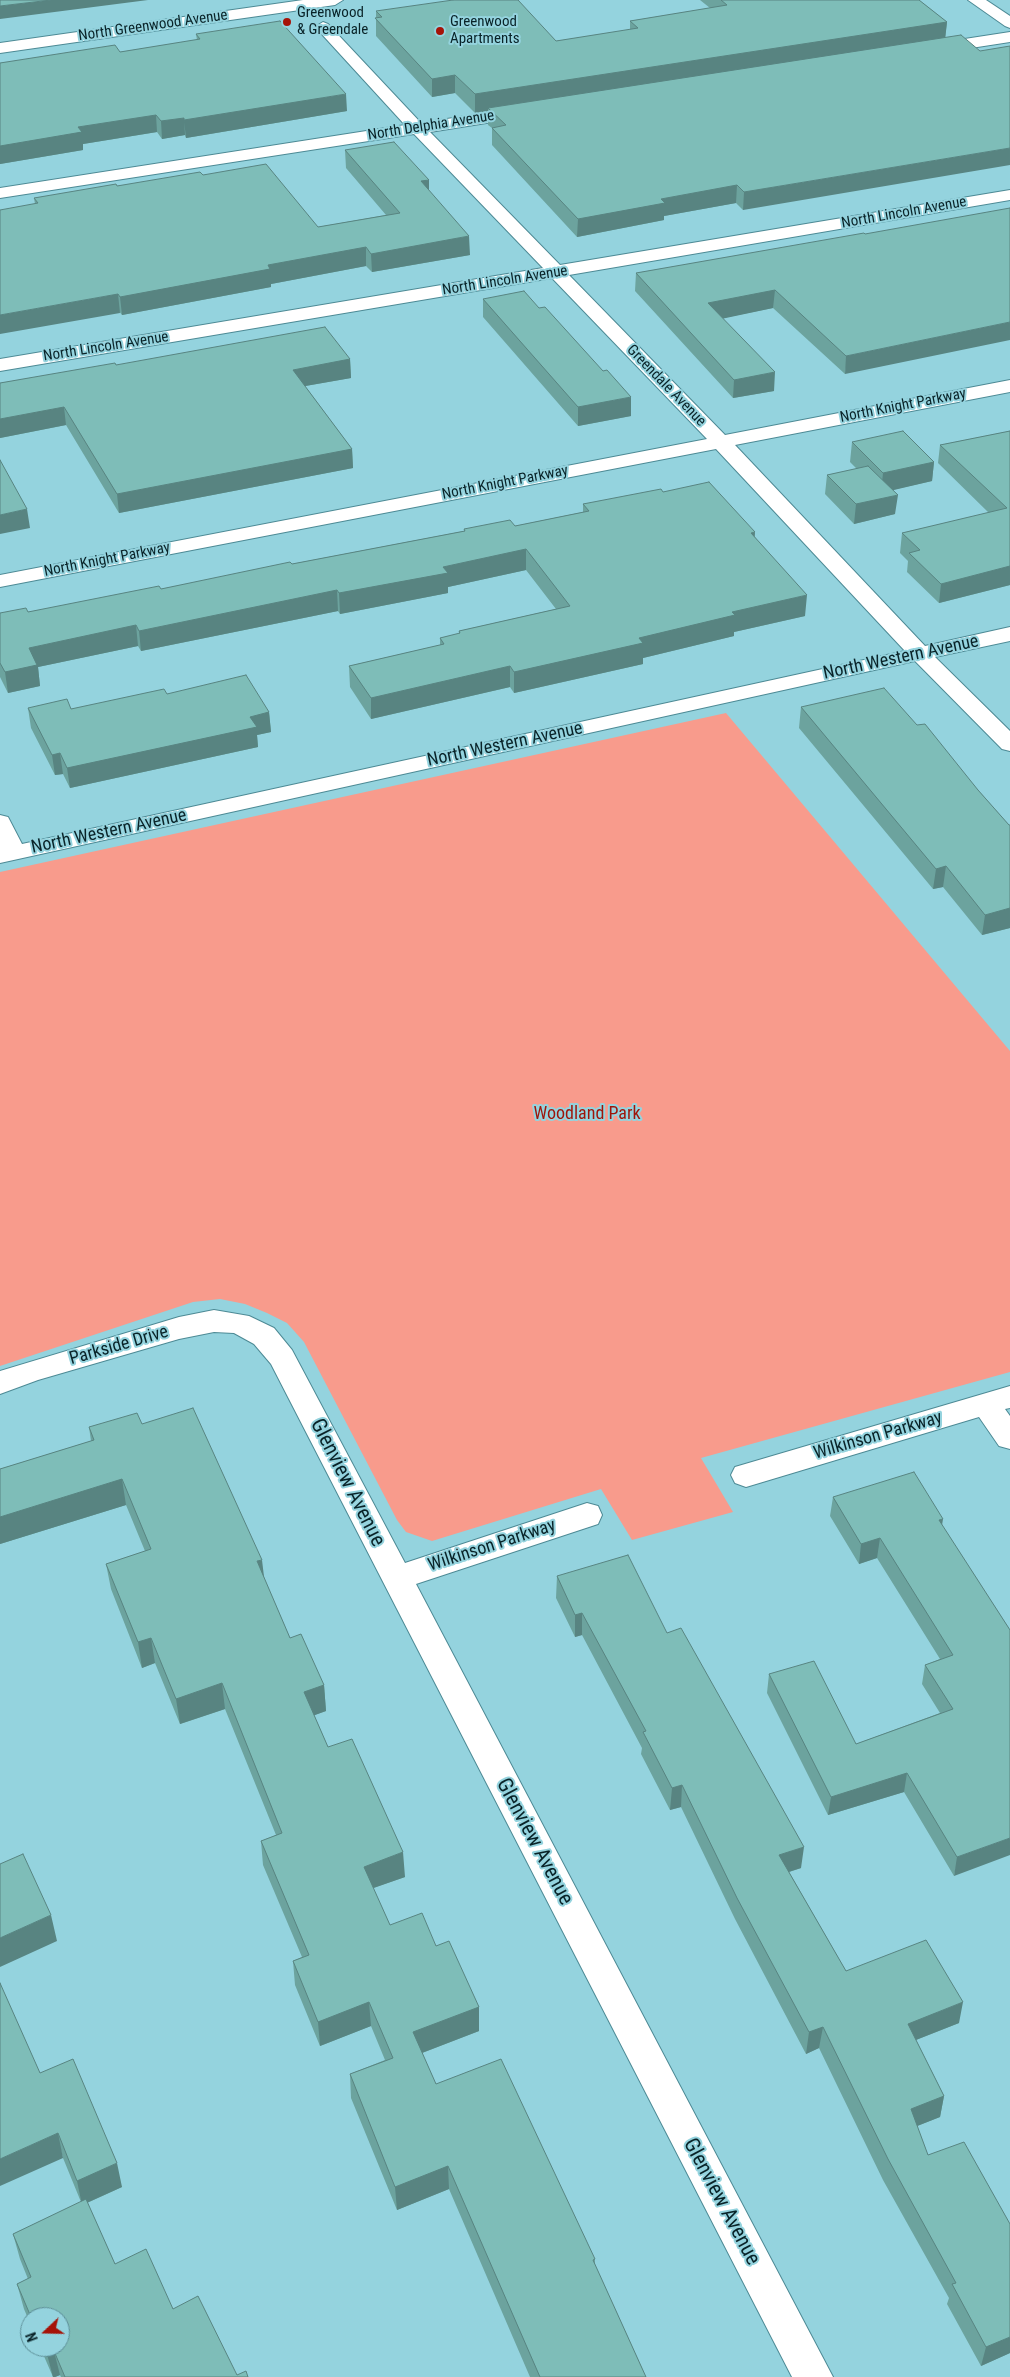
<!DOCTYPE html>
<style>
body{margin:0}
#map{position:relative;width:1010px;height:2377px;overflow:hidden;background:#94d3de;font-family:"Roboto Condensed",sans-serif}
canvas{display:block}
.north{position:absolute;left:20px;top:2307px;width:50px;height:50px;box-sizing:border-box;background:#94d3de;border:1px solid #5c8d95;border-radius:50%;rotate:249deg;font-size:14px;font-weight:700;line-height:20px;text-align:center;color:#092328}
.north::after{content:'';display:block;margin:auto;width:18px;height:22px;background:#a61308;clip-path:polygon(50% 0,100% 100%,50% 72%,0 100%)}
</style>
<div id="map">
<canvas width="1010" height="2377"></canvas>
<div class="north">N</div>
</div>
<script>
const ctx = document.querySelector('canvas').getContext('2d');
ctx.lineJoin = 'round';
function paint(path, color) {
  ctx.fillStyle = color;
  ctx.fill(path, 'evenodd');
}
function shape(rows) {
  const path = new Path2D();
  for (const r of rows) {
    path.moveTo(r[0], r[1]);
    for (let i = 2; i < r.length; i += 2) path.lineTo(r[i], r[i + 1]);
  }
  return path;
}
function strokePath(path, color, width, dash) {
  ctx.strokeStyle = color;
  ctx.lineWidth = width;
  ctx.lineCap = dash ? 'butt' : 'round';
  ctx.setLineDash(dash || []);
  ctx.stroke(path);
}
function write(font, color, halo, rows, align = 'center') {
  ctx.font = font + ' "Roboto Condensed",sans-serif';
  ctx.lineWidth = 4;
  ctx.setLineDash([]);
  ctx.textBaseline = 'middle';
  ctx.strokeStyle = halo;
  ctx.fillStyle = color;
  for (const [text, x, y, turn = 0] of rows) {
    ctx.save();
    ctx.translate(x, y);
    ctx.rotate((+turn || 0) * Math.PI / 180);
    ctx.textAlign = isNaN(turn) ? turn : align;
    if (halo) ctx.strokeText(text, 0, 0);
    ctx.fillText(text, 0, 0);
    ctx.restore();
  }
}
paint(shape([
 [726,713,1010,1051,1010,1372,701,1458,733,1512,632,1540,601,1489,432,1541,406,1532,397,1520,304,1342,287,1323,267,1313,245,1304,220,1299,193,1302,0,1366,0,872]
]), '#f89b8c');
const minor = shape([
 [323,22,328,24,421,123,524,107,530,109,532,112,530,115,524,117,430,132,560,265,1010,190,1010,200,569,275,725,435,1010,380,1010,392,735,445,925,646,1010,627,1010,641,935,657,1010,731,1010,751,1002,749,915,661,0,863,0,815,8,817,22,844,905,651,716,449,0,587,0,575,707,439,552,278,0,371,0,359,543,268,414,134,0,198,0,188,405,125,318,30,315,27,323,22],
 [1010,32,1010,42,932,54,926,52,924,49,926,46,932,44,1010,32],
 [214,1310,249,1316,274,1328,292,1350,405,1563,587,1503,598,1506,602,1515,598,1524,416,1584,833,2377,792,2377,271,1364,254,1344,234,1333,214,1332,179,1339,38,1380,0,1394,0,1371,179,1317,214,1310],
 [1010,1386,1010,1408,1005,1409,1010,1416,1010,1449,999,1446,979,1417,746,1487,735,1483,731,1475,735,1467,1010,1386]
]);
const secondary = shape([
 [303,0,343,0,335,5,0,53,0,43,303,0],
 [968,0,986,0,1010,16,1010,28,1005,26,968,0]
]);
strokePath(minor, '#4d8a95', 2);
strokePath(secondary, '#4d8a95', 2);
paint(minor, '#fff');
paint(secondary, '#fff');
paint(shape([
 [700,0,919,0,947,22,945,38,743,210,736,203,664,216,664,220,577,237,492,145,492,128,488,125,488,111,475,113,455,93,432,97,376,36,376,11,556,41,630,30,630,21,710,8],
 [196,34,347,111,186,138,185,135,162,139,157,132,83,144,83,150,0,164,0,63,120,52,197,40],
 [345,150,429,180,429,191,470,255,372,272,366,266,271,284,271,287,122,315,35,204,34,198,117,186,203,175,318,227,386,215,346,168],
 [865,234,845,374,773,308,723,318,774,391,733,398,635,291,636,273],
 [483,299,631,416,578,426,483,317],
 [350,359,351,378,305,386,352,449,353,468,119,513,66,425,0,438,0,383,116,365],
 [1010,431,1010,585,939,603,907,572,908,561,900,553,902,533,989,513,938,463,940,445],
 [852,442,934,462,932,481,892,490,895,514,854,524,825,494,827,475,857,469,850,462],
 [663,492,755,537,805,616,734,632,734,636,643,658,643,664,514,693,510,687,371,719,350,687,349,666,440,645,440,638,459,634,459,631,556,609,526,570,448,587,448,593,340,614,338,611,141,651,138,646,38,667,40,686,8,693,0,677,0,613,28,612,161,589,464,531,464,529,515,526,583,512,583,504],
 [167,694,269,712,271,732,257,735,258,747,70,788,63,774,55,775,31,728,28,708,71,709],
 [801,707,917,725,978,790,1009,825,1010,825,1010,928,982,935,943,887,933,889,799,728],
 [142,1424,264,1578,290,1638,324,1685,326,1711,314,1715,328,1747,405,1877,373,1888,390,1925,436,1946,479,2007,479,2031,422,2053,436,2084,595,2259,595,2265,646,2377,530,2377,449,2189,397,2210,351,2098,350,2074,385,2060,371,2026,320,2046,295,1985,293,1961,302,1957,263,1865,261,1841,276,1835,225,1709,180,1724,155,1663,142,1668,111,1589,106,1564,145,1551,126,1505,0,1544,0,1469,91,1441,89,1427],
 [833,1497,942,1526,1010,1630,954,1876,904,1792,828,1815,767,1693,769,1674,856,1744,940,1713,922,1684,925,1665,940,1659,877,1558,859,1564,830,1516],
 [557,1576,667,1633,801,1868,789,1872,846,1971,959,2023,916,2040,944,2096,940,2117,917,2126,928,2155,1010,2353,981,2366,947,2304,949,2298,883,2180,819,2048,806,2054,735,1919,681,1807,670,1810,641,1754,642,1748,582,1635,575,1637,556,1598],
 [40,2073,122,2187,87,2203,115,2264,173,2309,237,2375,248,2377,61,2377,60,2375,55,2377,53,2377,40,2347,60,2347,60,2317,30,2317,30,2323,24,2309,17,2284,28,2279,20,2259,13,2234,81,2202,63,2158]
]), '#6ca39e');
paint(shape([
 [51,0,148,0,0,19,0,6],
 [947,22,945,40,488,108,488,111,475,113,475,94],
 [455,75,455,93,432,97,432,79],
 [346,94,347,111,186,138,184,120],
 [156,115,157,132,83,144,83,150,0,164,0,146,78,127],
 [184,118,185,135,162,139,161,121],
 [1010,148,1010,165,743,210,744,192],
 [429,180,429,198,421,181],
 [737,185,736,203,664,216,664,220,577,237,578,219,661,199],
 [469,236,470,255,372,272,371,254],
 [366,247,366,266,271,284,271,287,122,315,120,297,268,265],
 [775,290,773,308,707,322,708,303],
 [118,294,120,313,0,334,0,315],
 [1010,322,1010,340,845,374,846,356],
 [350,359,351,378,294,388,293,370],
 [775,372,774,391,733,398,734,380],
 [631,397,631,416,578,426,578,407],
 [64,407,66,425,0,438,0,419],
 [352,449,353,468,119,513,117,494],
 [934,462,932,481,881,493,883,473],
 [898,495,895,514,854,524,856,504],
 [27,509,30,528,0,534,0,515],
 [755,532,754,552,751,533],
 [526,549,526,570,448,587,448,593,340,614,339,593,443,567],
 [1010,566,1010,585,939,603,941,584],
 [337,590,338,611,141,651,139,631],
 [807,595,805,616,734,632,734,636,643,658,643,664,514,693,514,672,732,612],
 [136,625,138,646,38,667,40,686,8,693,5,672,29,648],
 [510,666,510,687,371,719,371,698],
 [269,712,271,732,257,735,258,747,70,788,67,768,250,717],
 [60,753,63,774,55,775,52,755],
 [946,866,943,887,933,889,936,869],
 [1010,908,1010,928,982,935,985,915],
 [122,1479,126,1505,0,1544,0,1517],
 [943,1519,940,1538,939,1520],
 [880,1538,877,1558,859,1564,861,1544],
 [262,1560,265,1585,257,1561],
 [582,1613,582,1635,575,1637,575,1615],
 [151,1638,155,1663,142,1668,138,1642],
 [222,1683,225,1709,180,1724,176,1699],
 [324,1685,326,1711,307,1718,304,1692],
 [907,1773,904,1792,828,1815,831,1797],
 [682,1785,681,1807,670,1810,672,1788],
 [1010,1838,1010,1855,954,1876,957,1857],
 [804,1847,801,1868,776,1876,779,1855],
 [403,1852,405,1877,365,1891,364,1867],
 [51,1915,57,1941,0,1967,0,1938],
 [369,2002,371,2026,320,2046,318,2022],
 [963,2002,959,2023,903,2045,908,2024],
 [479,2007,479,2031,414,2056,413,2032],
 [823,2027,819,2048,806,2054,809,2032],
 [944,2096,940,2117,907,2130,911,2109],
 [58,2133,63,2158,0,2186,0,2159],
 [117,2163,122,2187,82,2205,77,2181],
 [448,2166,449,2189,397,2210,395,2187],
 [1010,2337,1010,2353,981,2366,986,2347],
 [54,2351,60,2375,55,2377,53,2377,47,2354]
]), '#588481');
const building = shape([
 [0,0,51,0,0,6,0,0],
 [453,0,518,0,556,41,638,28,630,21,727,5,721,0,919,0,947,22,475,94,455,75,432,79,375,18,382,17,376,11,453,0],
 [280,21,346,94,184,120,184,118,161,121,156,115,78,127,82,132,0,146,0,63,115,45,120,52,200,39,196,34,280,21],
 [961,35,980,51,1010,46,1010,148,744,192,737,185,661,199,665,203,578,219,492,128,506,125,488,108,961,35],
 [394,142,429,180,421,181,469,236,371,254,366,247,268,265,270,269,120,297,118,294,0,315,0,210,38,203,34,198,116,184,117,186,200,172,203,175,266,164,318,227,400,213,345,150,394,142],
 [1010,208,1010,322,846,356,775,290,708,303,775,372,734,380,636,273,864,233,865,234,1010,208],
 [524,291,539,308,545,307,603,371,607,370,631,397,578,407,483,299,524,291],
 [325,327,350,359,293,370,352,449,117,494,64,407,0,419,0,383,115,363,116,365,325,327],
 [903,431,934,462,883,473,852,442,903,431],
 [1010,431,1010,566,941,584,909,553,920,550,902,533,1007,508,940,445,1010,431],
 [0,460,27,509,0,515,0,460],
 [868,466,898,495,856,504,827,475,868,466],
 [709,482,755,532,751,533,807,595,732,612,735,615,639,638,643,643,514,672,510,666,371,698,349,666,444,644,440,638,460,633,459,631,570,606,526,549,443,567,448,573,339,593,337,590,139,631,136,625,29,648,37,665,5,672,0,663,0,613,26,608,28,612,159,586,161,589,290,562,292,564,465,531,464,529,510,520,515,526,589,511,583,504,661,489,663,492,709,482],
 [246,675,269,712,250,717,257,727,67,768,60,753,52,755,28,708,67,699,71,709,164,689,167,694,246,675],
 [884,688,917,725,925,724,978,790,1009,825,1010,825,1010,908,985,915,946,866,936,869,801,707,884,688],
 [193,1408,262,1560,257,1561,290,1638,301,1634,324,1685,304,1692,328,1747,352,1739,403,1852,364,1867,390,1925,422,1913,436,1946,449,1941,479,2007,413,2032,436,2084,501,2059,595,2259,593,2260,646,2377,540,2377,448,2166,395,2187,350,2074,393,2058,369,2002,318,2022,293,1961,309,1955,261,1841,282,1833,222,1683,176,1699,151,1638,138,1642,106,1564,151,1549,122,1479,0,1517,0,1469,94,1440,89,1427,137,1413,142,1424,193,1408],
 [914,1472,943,1519,939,1520,1010,1630,1010,1838,957,1857,907,1773,831,1797,769,1674,814,1661,856,1744,953,1709,925,1665,953,1655,880,1538,861,1544,833,1497,914,1472],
 [628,1555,667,1633,681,1628,804,1847,779,1855,846,1971,926,1940,963,2002,908,2024,944,2096,911,2109,928,2155,964,2142,1010,2224,1010,2337,986,2347,952,2284,956,2283,888,2159,823,2027,809,2032,737,1898,682,1785,672,1788,643,1732,646,1731,582,1613,575,1615,557,1576,628,1555],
 [23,1854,51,1915,0,1938,0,1864,23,1854],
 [0,1983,40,2073,73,2059,117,2163,77,2181,58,2133,0,2159,0,1983],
 [86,2199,115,2264,146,2249,173,2309,198,2296,237,2375,246,2371,248,2377,65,2377,54,2351,47,2354,44,2347,60,2347,60,2317,31,2317,17,2284,31,2277,13,2234,86,2199]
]);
paint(building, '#7ebdb8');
strokePath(building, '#588481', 1);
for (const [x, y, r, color] of [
 [287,22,5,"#a61308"],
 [440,31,5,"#a61308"]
]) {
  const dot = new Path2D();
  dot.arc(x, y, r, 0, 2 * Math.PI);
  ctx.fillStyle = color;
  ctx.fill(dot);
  strokePath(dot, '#94d3de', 2);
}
write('15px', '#092328', '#94d3de', [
 ["Greenwood",297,13],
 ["& Greendale",297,30],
 ["Greenwood",450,22],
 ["Apartments",450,39]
], 'left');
write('15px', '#092328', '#94d3de', [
 ["North Greenwood Avenue",153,26,-8],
 ["North Delphia Avenue",431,126,-9],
 ["North Lincoln Avenue",904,213,-10],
 ["North Lincoln Avenue",505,281,-9],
 ["North Lincoln Avenue",106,347,-9],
 ["Greendale Avenue",666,386,46],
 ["North Knight Parkway",903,406,-11],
 ["North Knight Parkway",505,483,-11],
 ["North Knight Parkway",107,560,-11]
]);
write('18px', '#092328', '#94d3de', [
 ["North Western Avenue",901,658,-12],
 ["North Western Avenue",505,745,-12],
 ["North Western Avenue",109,832,-12],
 ["Parkside Drive",119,1346,-16],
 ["Wilkinson Parkway",878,1436,-16],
 ["Wilkinson Parkway",492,1546,-18]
]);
write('18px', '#9f1409', '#94d3de', [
 ["Woodland Park",587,1114]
]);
write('21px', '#092328', '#94d3de', [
 ["Glenview Avenue",347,1483,63],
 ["Glenview Avenue",534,1842,62],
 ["Glenview Avenue",721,2202,62]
]);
</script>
